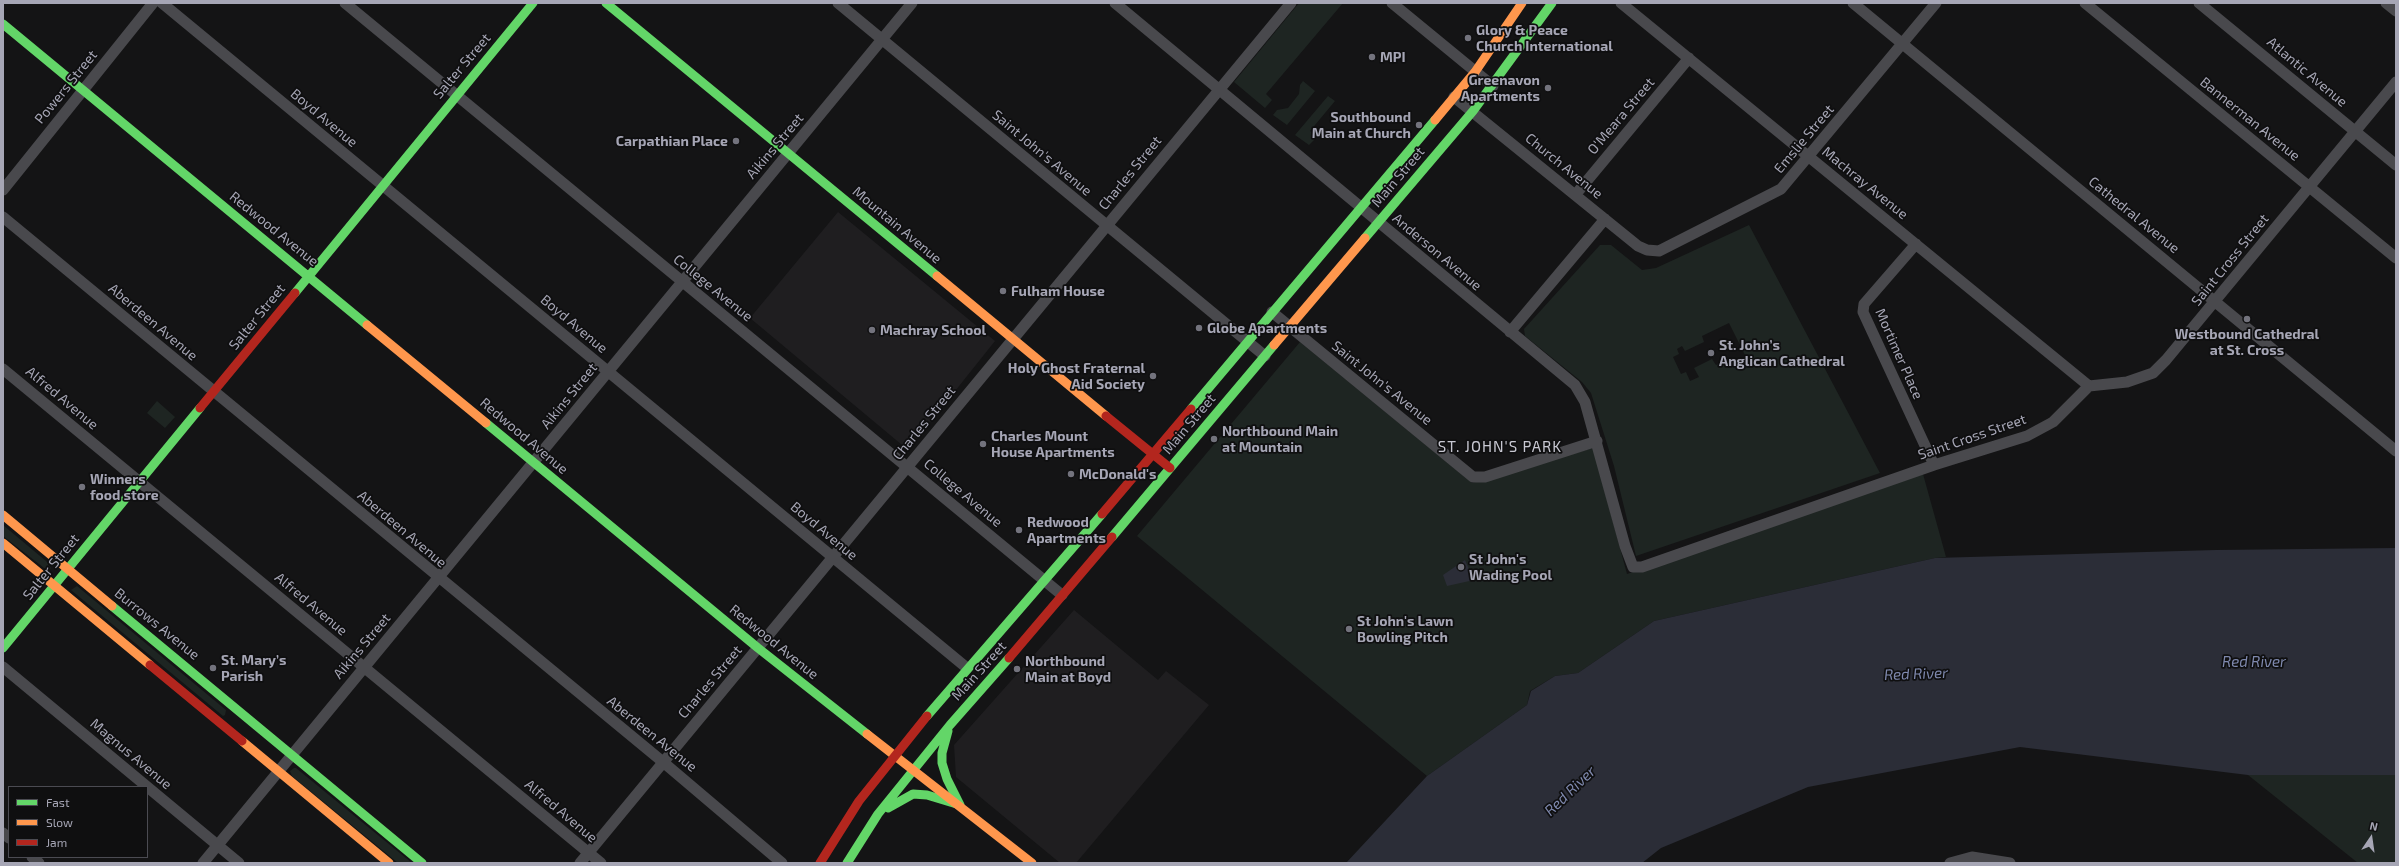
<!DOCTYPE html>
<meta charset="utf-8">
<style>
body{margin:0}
#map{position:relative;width:2399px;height:866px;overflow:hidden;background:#141415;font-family:"Exo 2",sans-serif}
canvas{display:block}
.frame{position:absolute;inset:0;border:4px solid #a6a6b5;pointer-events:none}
.legend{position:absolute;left:8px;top:786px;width:140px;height:72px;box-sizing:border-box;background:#0f0f10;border:1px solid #4b4b52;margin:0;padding:5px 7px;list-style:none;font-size:12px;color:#a6a6b5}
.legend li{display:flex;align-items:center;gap:8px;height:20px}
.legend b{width:20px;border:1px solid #4b4b52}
.north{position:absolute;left:2351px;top:818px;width:40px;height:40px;-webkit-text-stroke:3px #0f0f10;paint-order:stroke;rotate:13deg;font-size:11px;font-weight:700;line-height:16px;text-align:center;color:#a6a6b5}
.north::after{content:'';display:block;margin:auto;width:14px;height:18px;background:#a6a6b5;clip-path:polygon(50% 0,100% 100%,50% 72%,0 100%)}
</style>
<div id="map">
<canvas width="2399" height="866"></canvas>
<div class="frame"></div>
<ul class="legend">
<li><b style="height:5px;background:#63d668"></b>Fast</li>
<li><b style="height:5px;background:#ff974d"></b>Slow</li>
<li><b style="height:5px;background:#b3261e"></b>Jam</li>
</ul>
<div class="north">N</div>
</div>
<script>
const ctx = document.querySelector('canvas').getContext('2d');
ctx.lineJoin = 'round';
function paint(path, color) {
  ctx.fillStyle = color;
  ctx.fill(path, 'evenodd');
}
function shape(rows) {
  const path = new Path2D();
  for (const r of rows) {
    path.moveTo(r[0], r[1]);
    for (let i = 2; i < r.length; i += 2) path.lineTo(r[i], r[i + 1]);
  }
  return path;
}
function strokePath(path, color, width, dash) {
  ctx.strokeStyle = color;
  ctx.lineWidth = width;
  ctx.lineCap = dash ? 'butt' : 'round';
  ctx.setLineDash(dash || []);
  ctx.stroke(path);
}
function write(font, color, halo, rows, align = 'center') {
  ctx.font = font + ' "Exo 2",sans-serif';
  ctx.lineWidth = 3.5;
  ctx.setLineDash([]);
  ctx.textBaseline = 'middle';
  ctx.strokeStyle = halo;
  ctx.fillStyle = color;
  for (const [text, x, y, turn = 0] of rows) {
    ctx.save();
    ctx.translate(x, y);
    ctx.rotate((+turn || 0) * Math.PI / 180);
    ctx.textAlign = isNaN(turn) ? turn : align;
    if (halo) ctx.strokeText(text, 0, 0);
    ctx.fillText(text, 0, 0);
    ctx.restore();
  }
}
paint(shape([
 [838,212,995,341,908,450,750,318],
 [1074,610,1158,680,1166,671,1209,705,1076,863,1060,863,956,777,954,745]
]), '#1f1e20');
paint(shape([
 [1299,3,1343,3,1266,94,1272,100,1265,108,1234,82],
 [1303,81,1315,91,1287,125,1273,115,1277,110,1288,108,1299,94,1300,85],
 [1328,96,1335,101,1310,131,1317,137,1309,145,1295,135],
 [1749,225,1880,473,1636,556,1614,466,1591,393,1582,382,1525,336,1524,329,1600,245,1611,245,1642,270,1656,268],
 [1729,323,1746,357,1729,363,1727,360,1716,365,1712,359,1694,368,1699,377,1690,381,1686,372,1681,374,1673,357,1679,354,1677,349,1682,346,1685,351,1704,342,1702,336],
 [1300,342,1472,483,1593,448,1627,574,1923,474,1946,557,1935,558,1654,621,1578,673,1555,676,1530,691,1527,705,1427,776,1137,536],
 [157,401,175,417,165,428,147,413],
 [3,525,46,561,51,568,48,571,3,536],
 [77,586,226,710,225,715,223,716,71,590],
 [294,768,296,768,412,863,398,863,292,776,290,771],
 [2248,775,2396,775,2396,863,2358,863]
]), '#1e2522');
paint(shape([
 [2396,548,2396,775,2248,775,2020,747,1808,787,1661,848,1642,863,1346,863,1427,776,1527,705,1531,691,1555,676,1578,673,1654,621,1935,558,2216,550],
 [1465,560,1474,580,1447,586,1443,575]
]), '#2b2d37');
strokePath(shape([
 [162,3,967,668],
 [345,3,1062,595],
 [838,3,1265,356],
 [1115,3,1575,385,1585,402,1625,546,1633,567,1642,567,1934,465,2027,436,2053,422,2089,386,2127,382,2153,373,2166,360,2396,82],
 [1392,3,1493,86],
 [1621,3,2089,386],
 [1853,3,2396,451],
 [2085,3,2396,258],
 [2199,3,2396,165],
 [2386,3,2396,11],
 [1454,97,1638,246,1647,250,1659,251,1781,189,1936,3],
 [3,190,153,3],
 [1576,194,1689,58],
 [3,217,663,762,782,863],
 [1916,244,1864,304,1863,312,1934,465],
 [1272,312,1473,477,1485,477,1597,441],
 [1510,332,1605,219],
 [3,369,601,863],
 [3,667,239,863],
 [3,833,9,838],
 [32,857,39,863],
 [203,863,912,3],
 [580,863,1291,3],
 [1950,863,1972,857,2010,863]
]), '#49494d', 11);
strokePath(shape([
 [606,3,937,276],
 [3,24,367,325],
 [1365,238,1473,111,1552,3],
 [295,293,533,3],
 [1191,409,1435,120],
 [486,423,758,648,867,734],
 [1112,537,1274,345],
 [112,606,422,863],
 [3,648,200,408],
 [927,716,1102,514],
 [948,731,942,753,942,763,947,779,960,805],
 [888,808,913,794,927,795,960,805],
 [847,863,878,814,950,725,1009,658]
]), '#63d668', 9);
strokePath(shape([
 [1435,120,1475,72,1522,3],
 [937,276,1106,416],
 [367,325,486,423],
 [1274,345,1365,238],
 [3,515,112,606],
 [3,543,150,665],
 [867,734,1032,863],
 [242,741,389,863]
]), '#ff974d', 9);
strokePath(shape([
 [200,408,295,293],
 [1106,416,1170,468],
 [1102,514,1191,409],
 [1009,658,1112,537],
 [150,665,242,741],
 [820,863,859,801,927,716]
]), '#b3261e', 9);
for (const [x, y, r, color] of [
 [1468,38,4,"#73737d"],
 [1372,57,4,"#73737d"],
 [1548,88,4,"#73737d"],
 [1419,125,4,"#73737d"],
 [736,141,4,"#73737d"],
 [1003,291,4,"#73737d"],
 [2247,319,4,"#73737d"],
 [1199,328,4,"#73737d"],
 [872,330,4,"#73737d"],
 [1711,353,4,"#73737d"],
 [1153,376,4,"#73737d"],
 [1214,439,4,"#73737d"],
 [983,444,4,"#73737d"],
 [1071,474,4,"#73737d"],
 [82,487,4,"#73737d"],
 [1019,530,4,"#73737d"],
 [1461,567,4,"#73737d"],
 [1349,629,4,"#73737d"],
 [213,668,4,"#73737d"],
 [1017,669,4,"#73737d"]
]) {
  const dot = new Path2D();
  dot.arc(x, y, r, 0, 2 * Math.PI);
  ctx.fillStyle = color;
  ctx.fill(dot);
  strokePath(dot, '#0f0f10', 1.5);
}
write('bold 14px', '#a6a6b5', '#0f0f10', [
 ["Glory & Peace",1476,30],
 ["Church International",1476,46],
 ["MPI",1380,57],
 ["Greenavon",1540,80,"right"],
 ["Apartments",1540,96,"right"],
 ["Southbound",1411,117,"right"],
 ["Main at Church",1411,133,"right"],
 ["Carpathian Place",728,141,"right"],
 ["Fulham House",1011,291],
 ["Globe Apartments",1207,328],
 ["Machray School",880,330],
 ["Westbound Cathedral",2247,334,"center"],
 ["at St. Cross",2247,350,"center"],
 ["St. John’s",1719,345],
 ["Anglican Cathedral",1719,361],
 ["Holy Ghost Fraternal",1145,368,"right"],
 ["Aid Society",1145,384,"right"],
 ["Northbound Main",1222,431],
 ["at Mountain",1222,447],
 ["Charles Mount",991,436],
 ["House Apartments",991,452],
 ["McDonald's",1079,474],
 ["Winners",90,479],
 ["food store",90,495],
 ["Redwood",1027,522],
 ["Apartments",1027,538],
 ["St John's",1469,559],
 ["Wading Pool",1469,575],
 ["St John's Lawn",1357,621],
 ["Bowling Pitch",1357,637],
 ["St. Mary’s",221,660],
 ["Parish",221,676],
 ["Northbound",1025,661],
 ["Main at Boyd",1025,677]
], 'left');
write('14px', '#a6a6b5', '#0f0f10', [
 ["Salter Street",462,66,-50],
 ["Atlantic Avenue",2307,72,40],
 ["Powers Street",66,87,-51],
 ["O'Meara Street",1621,116,-50],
 ["Boyd Avenue",324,118,40],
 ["Bannerman Avenue",2250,119,39],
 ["Emslie Street",1804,139,-50],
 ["Aikins Street",775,146,-50],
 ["Saint John's Avenue",1042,153,40],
 ["Church Avenue",1564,166,39],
 ["Charles Street",1130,173,-51],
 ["Main Street",1398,177,-50],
 ["Machray Avenue",1865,183,39],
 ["Cathedral Avenue",2134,215,39],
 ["Mountain Avenue",897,225,40],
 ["Redwood Avenue",274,229,39],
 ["Anderson Avenue",1437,252,40],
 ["Saint Cross Street",2230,260,-51],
 ["College Avenue",713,288,39],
 ["Salter Street",257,317,-51],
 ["Aberdeen Avenue",153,322,40],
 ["Boyd Avenue",574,324,40],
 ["Mortimer Place",1899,354,66],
 ["Saint John's Avenue",1382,383,39],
 ["Aikins Street",569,396,-51],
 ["Alfred Avenue",62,398,40],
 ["Charles Street",924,423,-51],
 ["Main Street",1189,424,-50],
 ["Redwood Avenue",524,436,40],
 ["Saint Cross Street",1972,437,-19],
 ["College Avenue",963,493,40],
 ["Aberdeen Avenue",402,529,40],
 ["Boyd Avenue",824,531,40],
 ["Salter Street",51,567,-51],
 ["Alfred Avenue",311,604,40],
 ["Burrows Avenue",157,624,39],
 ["Redwood Avenue",774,642,39],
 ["Aikins Street",362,646,-50],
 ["Main Street",979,671,-48],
 ["Charles Street",710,682,-50],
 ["Aberdeen Avenue",652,734,39],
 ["Magnus Avenue",131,754,40],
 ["Alfred Avenue",561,811,40]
]);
ctx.letterSpacing = '1px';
write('15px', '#c7c7d1', '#0f0f10', [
 ["ST. JOHN'S PARK",1500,447]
]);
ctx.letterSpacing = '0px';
write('italic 15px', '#7f89ae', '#0f0f10', [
 ["Red River",2254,662],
 ["Red River",1916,674,-2],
 ["Red River",1570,791,-44]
]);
</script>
